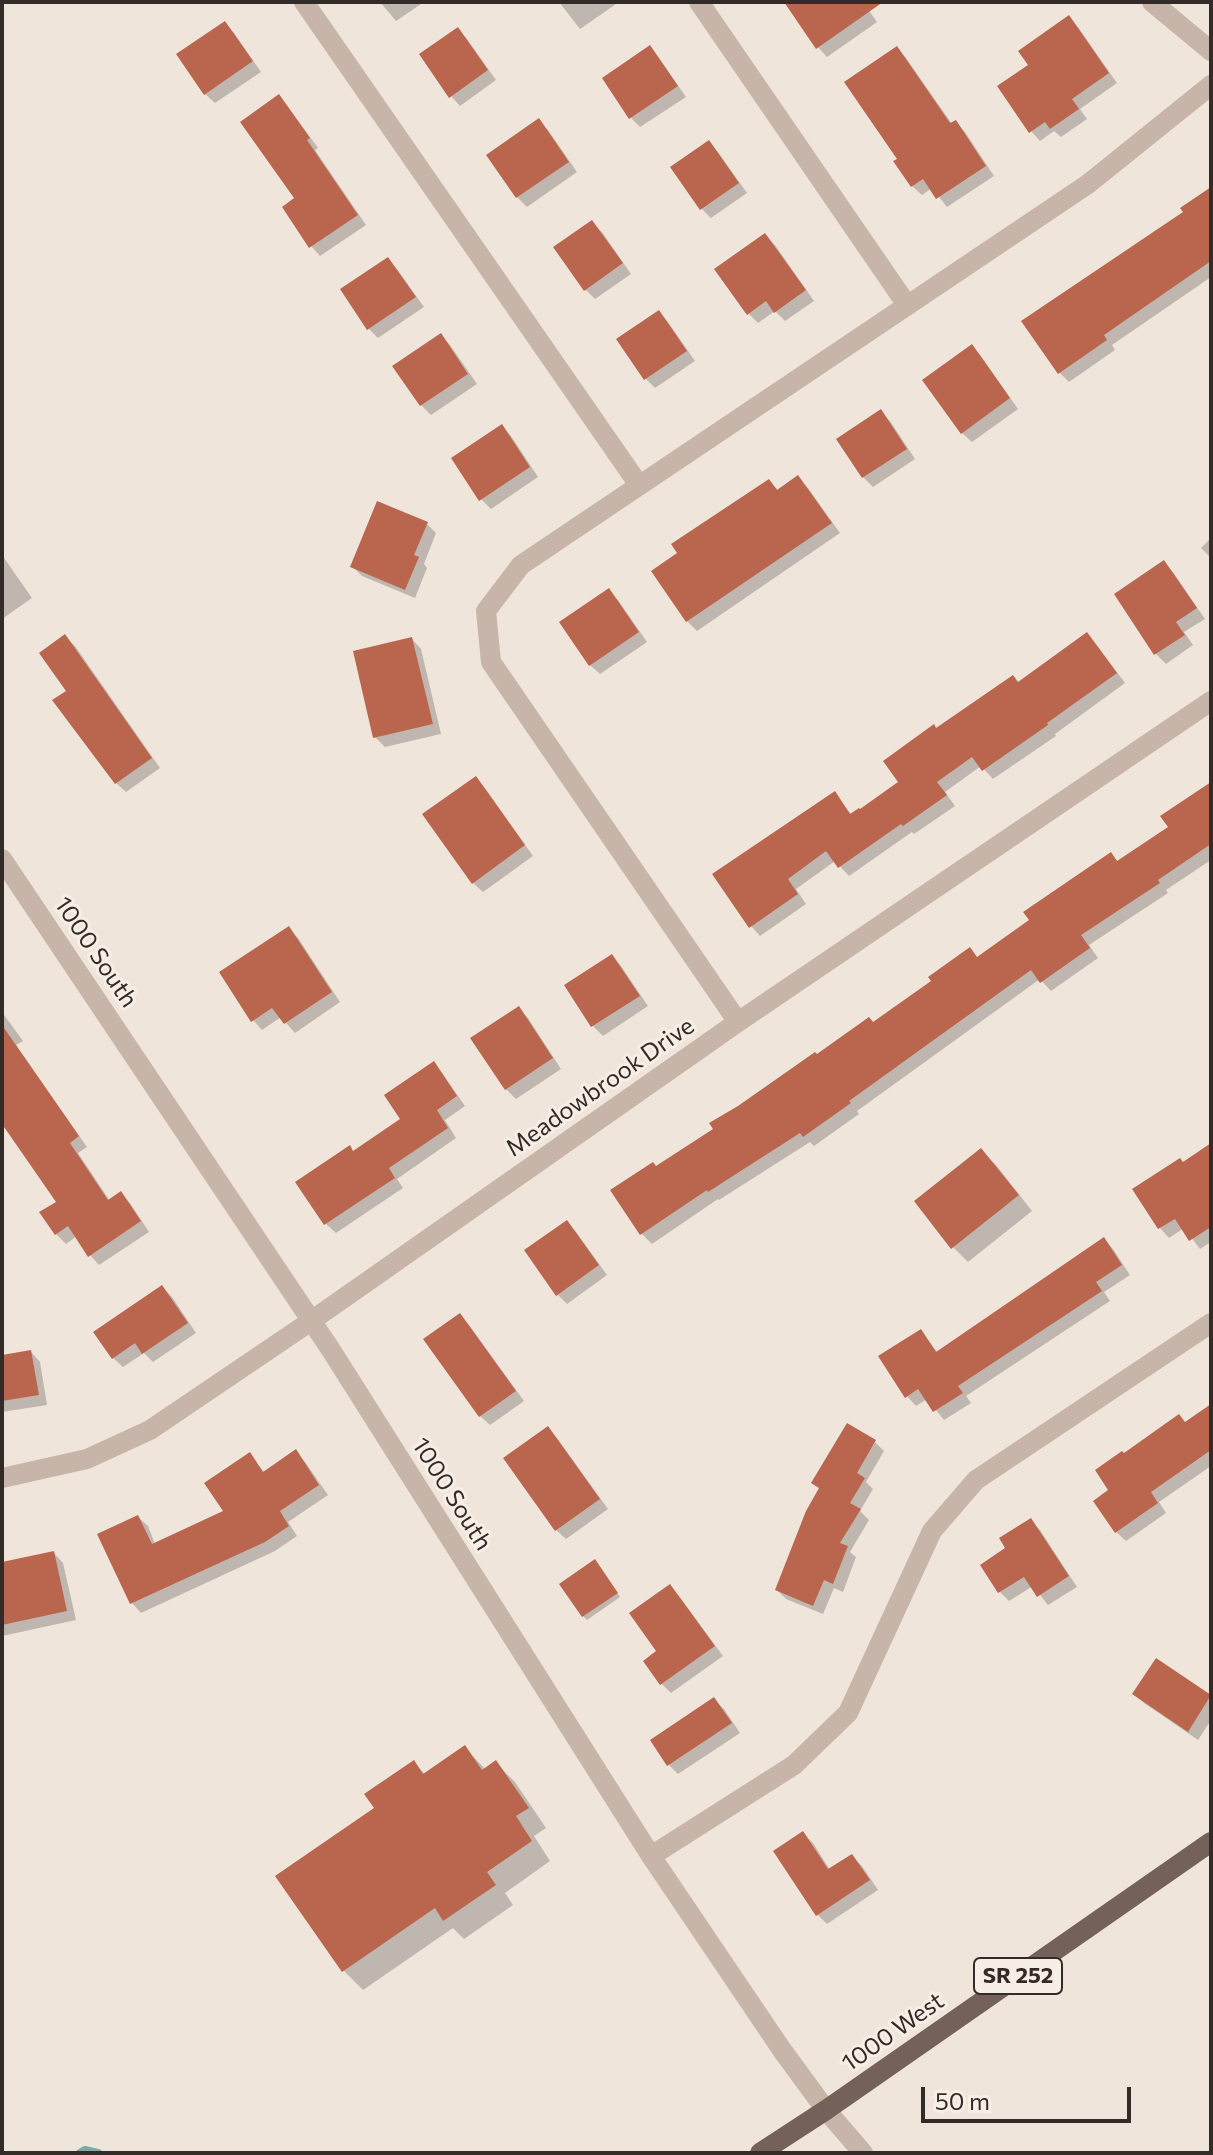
<!DOCTYPE html>
<style>
body{margin:0}
#map{position:relative;width:1213px;height:2155px;overflow:hidden;background:#efe5db;font-family:Commissioner,sans-serif}
canvas{display:block}
.frame{position:absolute;inset:0;border:4px solid #332b27;pointer-events:none}
.scale{position:absolute;left:921px;top:2087px;width:210px;height:36px;box-sizing:border-box;border:4px solid #332b27;border-top:0;padding-left:10px;font-size:24px;line-height:28px;white-space:nowrap;color:#332b27;-webkit-text-stroke:6px #f7efe6;paint-order:stroke}
</style>
<div id="map">
<canvas width="1213" height="2155"></canvas>
<div class="frame"></div>
<div class="scale">50 m</div>
</div>
<script>
const ctx = document.querySelector('canvas').getContext('2d');
ctx.lineJoin = 'round';
function paint(path, color) {
  ctx.fillStyle = color;
  ctx.fill(path, 'evenodd');
}
function shape(rows) {
  const path = new Path2D();
  for (const r of rows) {
    path.moveTo(r[0], r[1]);
    for (let i = 2; i < r.length; i += 2) path.lineTo(r[i], r[i + 1]);
  }
  return path;
}
function strokePath(path, color, width, dash) {
  ctx.strokeStyle = color;
  ctx.lineWidth = width;
  ctx.lineCap = dash ? 'butt' : 'round';
  ctx.setLineDash(dash || []);
  ctx.stroke(path);
}
function write(font, color, halo, rows, align = 'center') {
  ctx.font = font + ' Commissioner,sans-serif';
  ctx.lineWidth = 6;
  ctx.setLineDash([]);
  ctx.textBaseline = 'middle';
  ctx.strokeStyle = halo;
  ctx.fillStyle = color;
  for (const [text, x, y, turn = 0] of rows) {
    ctx.save();
    ctx.translate(x, y);
    ctx.rotate((+turn || 0) * Math.PI / 180);
    ctx.textAlign = isNaN(turn) ? turn : align;
    if (halo) ctx.strokeText(text, 0, 0);
    ctx.fillText(text, 0, 0);
    ctx.restore();
  }
}
paint(shape([
 [380,2,424,2,396,21],
 [559,2,615,2,616,4,580,29],
 [788,2,863,2,877,22,827,57,818,47],
 [1069,18,1078,27,1117,83,1080,109,1087,119,1061,137,1054,131,1040,141,1031,131,1030,65],
 [225,23,234,33,261,72,215,103,205,94],
 [458,29,467,39,496,80,460,106,451,96],
 [650,48,659,58,686,97,640,127,631,118],
 [897,48,906,58,952,124,955,122,965,132,994,176,947,207,932,188,922,195,912,186],
 [279,97,288,107,318,148,315,150,366,225,320,256,311,246,297,199],
 [538,121,548,130,577,172,527,207,517,197],
 [708,142,718,152,747,193,711,218,702,209,673,167],
 [1211,190,1211,277,1112,345,1115,350,1069,382,1060,373,1024,321,1185,212],
 [592,223,602,232,631,274,595,299,585,289],
 [765,235,775,245,814,301,785,321,775,311,758,323,749,314],
 [388,259,397,269,424,307,378,338,369,329],
 [659,313,668,322,695,361,655,388,646,379,619,340],
 [441,335,450,345,477,384,431,415,421,405,395,366],
 [971,346,981,356,1018,409,972,442,962,433],
 [880,411,890,421,915,459,873,487,863,477],
 [502,427,511,436,538,477,491,509,481,499],
 [798,478,808,488,840,533,697,631,687,621,769,481,779,491],
 [427,524,436,533,424,564,427,568,415,598,362,576,352,566],
 [1211,538,1211,558,1201,548],
 [2,555,32,598,2,619],
 [1164,563,1173,572,1205,619,1184,632,1193,645,1166,664,1156,654,1116,594],
 [608,590,618,600,647,642,600,674,590,665],
 [65,637,75,646,160,768,126,792,116,783,69,691],
 [412,639,421,649,441,734,385,747,375,737],
 [1096,644,1125,683,1055,734,1056,736,993,779,981,766,945,792,955,806,914,834,912,832,849,876,835,861,796,889,806,904,760,936,751,926,834,794,852,815,901,783,937,730],
 [476,778,485,788,533,856,483,892,473,883],
 [1211,794,1211,860,1166,890,1168,893,1089,945,1098,958,1051,991,1040,979,857,1111,859,1114,814,1146,810,1142,719,1200,718,1199,652,1244,642,1234,613,1191,656,1168,716,1130,817,1056,873,1024,978,959,1032,920,1111,855,1119,863,1171,828],
 [288,928,298,938,340,1002,295,1033,281,1017,262,1030,253,1020],
 [612,956,621,966,648,1006,603,1036,593,1026,567,986],
 [518,1008,528,1018,561,1069,516,1099,506,1089],
 [2,1012,23,1041,16,1045,87,1147,78,1153,110,1201,121,1194,130,1203,149,1232,99,1265,90,1255,77,1236,66,1244,56,1234,42,1213,58,1202,6,1127,2,1129],
 [434,1064,443,1074,465,1106,445,1120,456,1138,397,1179,403,1188,336,1233,326,1224,298,1182,354,1152,403,1120],
 [1211,1145,1211,1242,1200,1249,1184,1228,1169,1238,1160,1228,1135,1189,1183,1164],
 [981,1150,996,1165,1032,1211,968,1262,953,1247],
 [567,1222,576,1232,607,1275,567,1304,557,1294],
 [1104,1240,1113,1249,1130,1275,1104,1292,1110,1301,966,1396,971,1403,944,1420,927,1399,916,1406,907,1396,921,1331,938,1353],
 [162,1287,172,1297,196,1333,153,1362,144,1353,123,1367,113,1358],
 [460,1316,469,1325,524,1401,490,1425,480,1416],
 [31,1352,40,1362,47,1405,2,1412,2,1357],
 [1211,1407,1211,1466,1159,1502,1166,1513,1126,1541,1116,1532,1111,1490,1124,1455,1186,1424],
 [547,1428,557,1438,608,1509,566,1539,556,1530,505,1459],
 [875,1442,884,1451,866,1482,873,1489,860,1511,869,1520,850,1552,856,1557,843,1592,834,1588,823,1614,786,1599,777,1590],
 [296,1452,305,1462,328,1495,288,1522,297,1536,275,1551,141,1613,132,1603,100,1535,138,1517,148,1526,155,1544,226,1512,250,1455,265,1473],
 [1030,1520,1040,1530,1077,1587,1048,1605,1033,1586,1009,1601,1000,1592,1008,1549],
 [54,1553,63,1563,76,1620,2,1636,2,1584],
 [599,1566,620,1597,587,1620,583,1616],
 [670,1586,679,1596,723,1656,671,1693,662,1684,659,1652],
 [1157,1661,1211,1698,1211,1720,1198,1740,1144,1703,1134,1694],
 [714,1700,724,1709,740,1733,678,1774,668,1764],
 [465,1748,486,1770,496,1763,515,1782,546,1828,534,1836,550,1861,505,1893,513,1905,464,1939,453,1928,363,1990,344,1971,377,1808,413,1762,426,1775],
 [803,1833,813,1843,830,1870,852,1856,862,1866,878,1890,827,1924,817,1914]
]), '#0003');
strokePath(shape([
 [80,2153,85,2150,98,2153]
]), '#7ca9a9', 8);
paint(shape([
 [784,2,883,2,816,49],
 [1069,15,1109,73,1072,99,1079,109,1050,129,1045,122,1029,133,997,86,1028,65,1018,51],
 [225,21,253,61,204,95,176,54],
 [458,27,488,70,449,98,419,54],
 [650,45,678,86,629,119,602,78],
 [897,46,950,123,956,120,986,166,936,199,923,179,911,187,893,161,897,159,844,82],
 [279,94,310,138,307,140,358,215,309,248,282,207,294,198,240,122],
 [539,118,569,162,516,198,486,155],
 [709,140,739,183,700,210,670,167],
 [1211,187,1211,261,1104,335,1107,340,1058,374,1021,321,1183,212,1180,208],
 [592,220,623,263,584,291,553,247],
 [765,233,806,290,774,313,766,301,747,315,714,269],
 [388,257,416,297,367,330,340,289],
 [659,310,687,351,644,380,616,339],
 [441,333,468,374,420,406,392,366],
 [972,344,1010,398,961,434,922,380],
 [881,409,907,449,862,478,836,439],
 [502,424,530,467,479,501,451,458],
 [798,475,832,523,686,622,651,571,677,553,671,544,769,479,777,490],
 [377,501,428,522,414,555,419,557,405,590,350,567],
 [1164,560,1197,608,1176,622,1185,635,1154,655,1114,594],
 [609,588,639,632,589,666,559,622],
 [1087,632,1117,673,1047,723,1048,725,982,771,972,757,937,782,947,795,903,826,901,824,838,868,826,851,788,879,798,894,749,928,712,874,835,791,850,814,859,808,860,809,898,782,883,761,934,724,936,728,1013,675,1018,682],
 [65,634,152,758,115,784,52,700,66,691,39,653],
 [412,637,433,724,373,738,353,651],
 [476,776,525,845,472,884,422,814],
 [1211,782,1211,844,1158,880,1160,883,1081,935,1090,948,1040,983,1031,970,849,1101,851,1103,803,1137,800,1133,708,1192,707,1190,640,1235,610,1190,653,1162,656,1166,713,1129,709,1123,738,1106,815,1052,817,1054,869,1017,873,1022,931,981,928,977,970,947,977,957,1029,920,1023,912,1111,852,1117,861,1168,827,1160,816],
 [289,926,332,992,284,1024,272,1008,251,1022,219,972],
 [612,954,640,996,591,1027,564,985],
 [519,1006,553,1058,505,1090,470,1038],
 [2,1025,79,1136,70,1143,108,1200,121,1191,141,1221,88,1257,68,1226,55,1235,39,1212,56,1202,2,1124],
 [434,1061,457,1096,437,1110,448,1128,389,1168,395,1178,324,1225,295,1182,350,1145,353,1151,400,1119,384,1095],
 [1211,1143,1211,1227,1189,1241,1175,1219,1158,1229,1132,1189,1180,1158,1183,1162],
 [981,1148,1019,1195,951,1249,914,1201],
 [567,1220,599,1265,556,1296,524,1250],
 [1104,1237,1122,1265,1096,1282,1102,1291,958,1386,963,1393,933,1412,918,1389,905,1398,878,1356,921,1329,936,1352],
 [162,1285,188,1323,142,1354,135,1343,112,1359,93,1332],
 [460,1313,516,1391,479,1417,423,1339],
 [31,1350,39,1395,2,1401,2,1355],
 [1211,1404,1211,1450,1151,1492,1158,1503,1115,1533,1093,1501,1108,1490,1095,1470,1122,1451,1124,1453,1179,1414,1185,1422],
 [847,1423,876,1440,857,1473,865,1478,850,1503,861,1509,840,1543,848,1546,833,1584,824,1580,813,1606,775,1590,806,1511,819,1488,811,1483],
 [548,1426,600,1499,555,1531,503,1458],
 [296,1449,319,1485,280,1511,289,1526,265,1542,130,1604,97,1534,138,1515,152,1544,223,1511,204,1483,250,1452,263,1472],
 [1031,1518,1069,1576,1037,1597,1024,1577,998,1593,980,1565,1005,1548,999,1538],
 [54,1551,67,1611,2,1625,2,1562],
 [595,1559,618,1593,582,1617,559,1584],
 [670,1584,715,1646,660,1685,643,1661,656,1651,629,1613],
 [1156,1658,1211,1695,1188,1732,1132,1694],
 [714,1697,732,1723,667,1766,650,1740],
 [465,1745,482,1770,496,1760,529,1808,516,1816,532,1841,487,1872,496,1885,443,1921,435,1908,342,1972,275,1876,374,1808,364,1794,414,1760,423,1774],
 [803,1831,828,1869,852,1854,870,1880,816,1916,773,1851]
]), '#ba654d');
strokePath(shape([
 [304,2,639,485],
 [699,2,907,305],
 [1152,2,1211,51],
 [2,859,331,1350,651,1856,782,2050,826,2110,863,2153],
 [738,1022,491,662,486,611,521,565,1088,184,1211,85],
 [2,1478,87,1459,150,1430,311,1321,738,1022,1211,701],
 [651,1856,794,1765,848,1713,932,1531,976,1480,1211,1323]
]), '#c6b5a8', 20);
strokePath(shape([
 [760,2153,826,2110,1211,1842]
]), '#74625a', 20);
for (const [x, y, w] of [
 [1018,1976,88]
]) {
  const box = new Path2D();
  box.roundRect(x - w / 2, y - 18, w, 36, 6);
  ctx.fillStyle = '#f7efe6';
  ctx.fill(box);
  strokePath(box, '#332b27', 2);
}
write('bold 22px', '#332b27', null, [
 ["SR 252",1018,1976]
]);
write('24px', '#332b27', '#f7efe6', [
 ["1000 South",96,952,56],
 ["Meadowbrook Drive",600,1087,-35],
 ["1000 South",452,1494,58],
 ["1000 West",893,2032,-35]
]);
</script>
